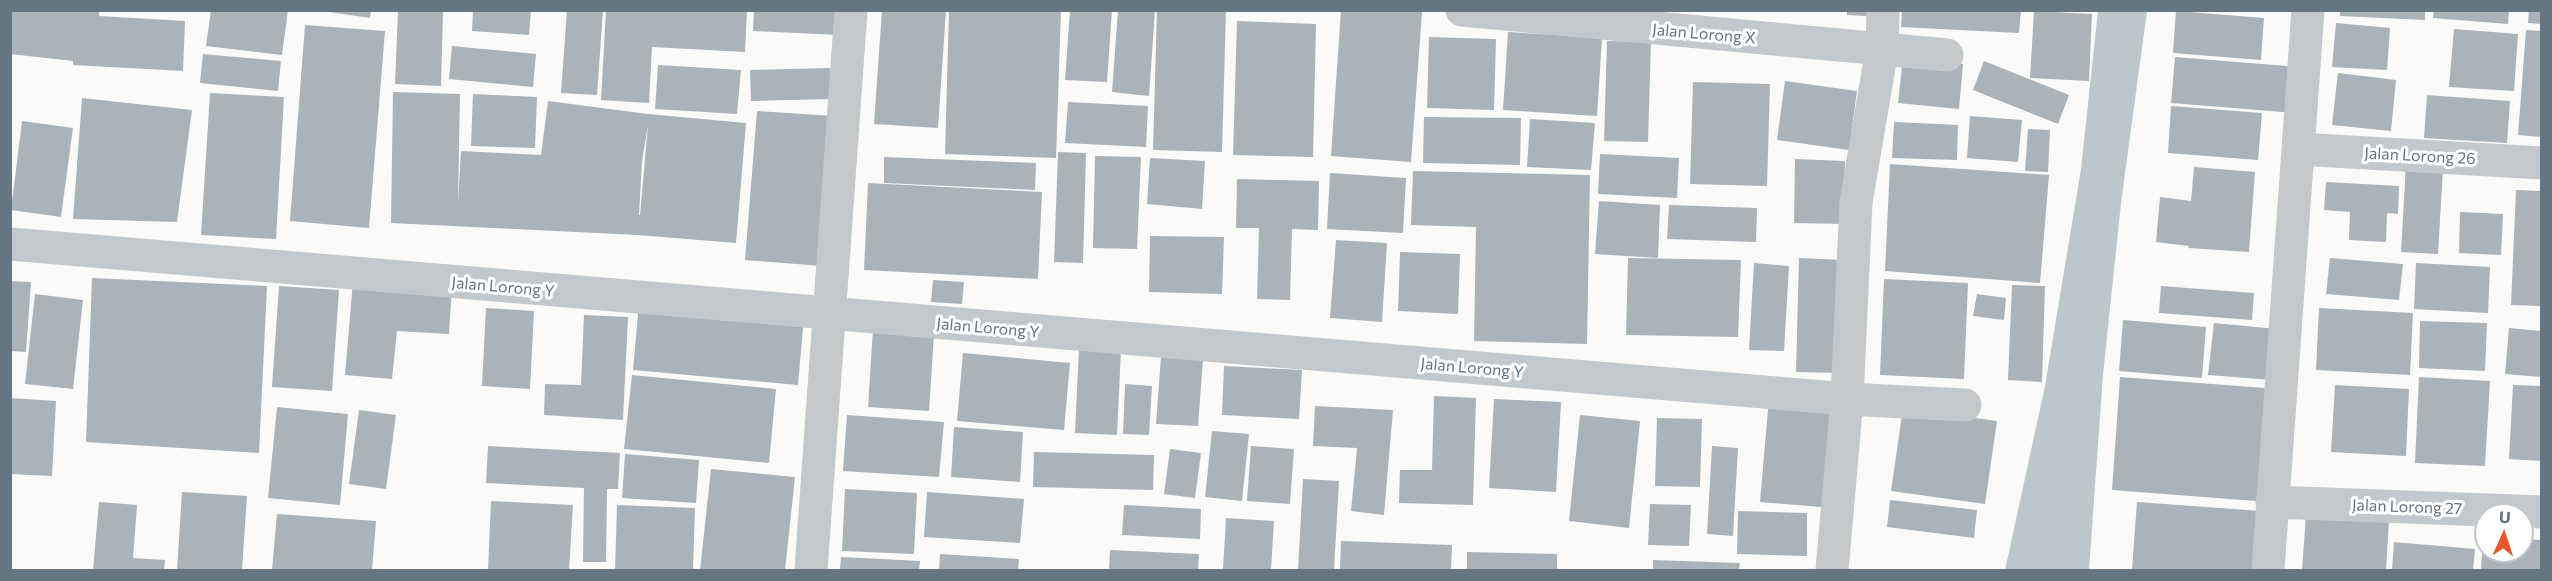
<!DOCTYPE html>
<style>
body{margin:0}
#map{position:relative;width:2552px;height:581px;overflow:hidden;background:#fafaf8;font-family:Commissioner,sans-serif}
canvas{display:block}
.frame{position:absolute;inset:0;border:12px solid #657683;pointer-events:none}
.north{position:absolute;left:2474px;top:503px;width:60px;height:60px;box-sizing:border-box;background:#fff;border:2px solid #c1c8cd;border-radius:50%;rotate:3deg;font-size:16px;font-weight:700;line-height:24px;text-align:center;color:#657683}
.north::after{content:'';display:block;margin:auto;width:21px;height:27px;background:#e4572e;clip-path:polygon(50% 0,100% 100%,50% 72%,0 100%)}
</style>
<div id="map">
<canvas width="2552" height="581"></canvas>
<div class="frame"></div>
<div class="north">U</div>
</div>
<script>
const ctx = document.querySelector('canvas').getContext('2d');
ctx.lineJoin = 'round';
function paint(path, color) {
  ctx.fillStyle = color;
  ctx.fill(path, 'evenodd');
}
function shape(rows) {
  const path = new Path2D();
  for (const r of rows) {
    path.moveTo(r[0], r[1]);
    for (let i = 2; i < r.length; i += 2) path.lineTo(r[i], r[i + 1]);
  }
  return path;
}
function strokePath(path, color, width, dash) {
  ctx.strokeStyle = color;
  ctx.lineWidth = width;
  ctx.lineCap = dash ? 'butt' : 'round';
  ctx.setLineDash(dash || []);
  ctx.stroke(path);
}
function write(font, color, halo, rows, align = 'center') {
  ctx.font = font + ' Commissioner,sans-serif';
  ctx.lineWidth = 6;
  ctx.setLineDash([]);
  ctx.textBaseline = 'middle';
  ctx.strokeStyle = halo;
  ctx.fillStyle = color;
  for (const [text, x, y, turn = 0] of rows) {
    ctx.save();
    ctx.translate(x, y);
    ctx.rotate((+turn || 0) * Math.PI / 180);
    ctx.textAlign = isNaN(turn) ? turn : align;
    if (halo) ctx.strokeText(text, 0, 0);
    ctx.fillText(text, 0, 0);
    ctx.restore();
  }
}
paint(shape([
 [2098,11,2147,11,2121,203,2103,375,2089,570,2005,570,2045,386,2081,169]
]), '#bbc7cb');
paint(shape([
 [10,10,99,10,99,16,185,21,183,71,73,65,73,61,10,54],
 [211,10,288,10,282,55,206,46],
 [316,10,371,10,370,18],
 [398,10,443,12,441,86,395,84],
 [473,10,531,10,529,35,472,31],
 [567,10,603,10,597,95,561,93],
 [606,10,747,10,745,52,652,47,649,103,601,100],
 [754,10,842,10,840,35,753,31],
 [882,10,946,10,938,128,874,124],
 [949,10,1061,10,1056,158,945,154],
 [1070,10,1112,10,1107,82,1065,80],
 [1118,10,1155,10,1149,96,1112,92],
 [1157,10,1226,10,1222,152,1153,150],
 [1341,10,1422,12,1411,162,1331,156],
 [1847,10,1881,10,1881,17,1847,15],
 [1902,10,2021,10,2019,33,1901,27],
 [2340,10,2425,10,2425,20,2340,16],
 [2434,10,2509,10,2508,24,2433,18],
 [2529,10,2541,10,2541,24,2528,23],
 [2034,11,2092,14,2089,81,2030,78],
 [2176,11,2264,18,2261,60,2173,53],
 [1237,21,1316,24,1313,157,1233,155],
 [2336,23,2390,28,2387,70,2332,67],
 [305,25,385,31,369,228,290,221],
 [2454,29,2518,34,2514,91,2449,87],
 [2526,30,2541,31,2541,137,2518,135],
 [1508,32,1602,38,1597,116,1503,110],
 [1429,37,1496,39,1494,110,1427,108],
 [1607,41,1651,42,1648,142,1604,141],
 [452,46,536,54,533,87,449,79],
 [203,54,281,61,278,91,200,83],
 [2175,57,2299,67,2295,113,2171,103],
 [1903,58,1963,64,1959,109,1898,103],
 [1984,61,2069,95,2058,124,1973,90],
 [658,65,741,70,737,114,655,109],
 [830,68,830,99,751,101,750,70],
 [2338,73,2396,80,2391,131,2332,125],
 [1785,81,1857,91,1849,150,1777,140],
 [1693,82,1770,84,1767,186,1690,184],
 [393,92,460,94,458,203,461,151,541,155,548,101,648,114,746,123,736,243,638,235,391,223],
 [648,125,640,215,639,215,642,161],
 [210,93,284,97,276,239,201,235],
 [473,94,537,97,535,148,471,146],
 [2427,95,2510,101,2507,143,2424,138],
 [82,98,192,110,177,222,73,219],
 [1068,102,1148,106,1146,147,1065,143],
 [2171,106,2262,113,2258,160,2168,153],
 [757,111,833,116,822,266,745,260],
 [1970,116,2022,120,2018,162,1967,158],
 [1424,117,1521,118,1520,165,1423,163],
 [1530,119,1595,123,1591,170,1527,167],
 [22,121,73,128,61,217,11,210],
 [1894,122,1958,125,1957,160,1892,158],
 [2028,129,2050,130,2048,172,2025,171],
 [1058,152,1086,153,1083,263,1054,262],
 [1600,154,1679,158,1677,198,1598,194],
 [1095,156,1141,157,1137,249,1093,248],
 [884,157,1036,163,1035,190,884,183],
 [1150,158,1205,161,1202,209,1147,204],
 [1795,159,1845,161,1843,224,1794,223],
 [1890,164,2049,175,2040,283,1885,271],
 [2406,165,2443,168,2438,254,2401,252],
 [2194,167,2255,172,2249,252,2188,248,2189,246,2156,242,2160,197,2191,201],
 [1413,171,1590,175,1587,344,1474,341,1476,227,1411,225],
 [1330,173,1406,178,1403,233,1327,229],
 [1237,179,1319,181,1318,230,1292,229,1290,300,1257,299,1259,228,1236,228],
 [2326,182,2399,186,2398,214,2387,213,2386,242,2349,240,2350,212,2324,210],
 [868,183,1042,192,1038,279,864,270],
 [2516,190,2541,191,2541,306,2511,305],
 [1599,201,1660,205,1658,258,1595,254],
 [1669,205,1757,208,1756,242,1667,239],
 [2460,212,2503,214,2501,255,2459,253],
 [1150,236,1224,237,1222,294,1149,292],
 [1336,240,1387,243,1382,322,1330,318],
 [1400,252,1460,254,1458,314,1398,311],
 [1628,258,1741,260,1738,337,1626,335],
 [1799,258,1845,260,1842,373,1796,372],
 [2330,258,2403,264,2399,300,2326,294],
 [1754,263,1789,266,1784,351,1749,350],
 [2416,263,2490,267,2488,313,2414,309],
 [92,278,267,286,259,453,86,442],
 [1884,279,1968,283,1964,379,1880,375],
 [933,280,964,282,962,304,931,302],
 [10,281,31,282,26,352,10,351],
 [353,281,452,287,449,334,397,331,392,379,345,375],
 [2012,285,2045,286,2042,382,2008,380],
 [279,286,339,290,332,391,272,387],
 [2161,286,2254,293,2252,320,2159,313],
 [35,294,83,300,73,389,25,384],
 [1977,294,2006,298,2004,320,1973,316],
 [639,303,804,317,798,385,633,370],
 [486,308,534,311,530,389,482,386],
 [2319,308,2413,313,2410,375,2316,370],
 [584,315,628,317,623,420,544,415,545,384,581,385],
 [2123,320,2206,327,2202,378,2119,371],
 [2420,321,2487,323,2485,371,2419,368],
 [2214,323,2277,329,2272,380,2208,375],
 [2509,328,2541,331,2541,377,2505,374],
 [873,330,934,334,929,411,868,407],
 [1079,348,1121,350,1117,435,1075,433],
 [963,353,1070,363,1064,430,957,421],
 [1161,357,1203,360,1198,426,1156,424],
 [1224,366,1302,370,1299,419,1222,415],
 [632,375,776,389,769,463,624,449],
 [2120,377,2278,389,2269,502,2112,490],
 [2419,377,2490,381,2485,466,2415,463],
 [1125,384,1152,386,1149,435,1123,434],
 [2335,385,2409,389,2406,456,2331,452],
 [2513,385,2541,386,2541,461,2509,459],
 [1434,396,1476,398,1473,505,1399,503,1400,470,1432,470],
 [10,398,56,401,52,476,10,474],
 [1769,398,1842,404,1833,508,1760,502],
 [1494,399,1561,402,1556,492,1489,488],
 [1315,406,1393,410,1384,515,1351,511,1357,448,1313,446],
 [277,407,348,414,340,505,268,498],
 [1903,408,1997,421,1985,504,1891,491],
 [359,410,396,415,386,489,349,484],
 [847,415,944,422,939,477,843,471],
 [1580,415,1640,421,1629,528,1569,521],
 [1657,418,1702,419,1700,487,1655,486],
 [954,427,1023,432,1020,482,951,477],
 [1212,431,1249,434,1242,501,1205,497],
 [488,446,620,453,618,489,607,489,606,562,583,562,584,488,486,483],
 [1251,446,1294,449,1290,504,1247,501],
 [1712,446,1738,448,1733,536,1707,534],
 [1170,449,1201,453,1195,498,1164,494],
 [1034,452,1154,455,1153,490,1033,487],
 [625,454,699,460,696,503,622,498],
 [711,469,795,477,785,570,700,570],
 [1303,479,1339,481,1334,570,1298,570],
 [845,489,917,493,914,554,842,551],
 [182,492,247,496,242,570,177,570],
 [927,492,1024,499,1020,543,924,537],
 [1890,500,1977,510,1974,538,1887,527],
 [491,501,573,505,569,570,488,570],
 [99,502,137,505,133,558,165,560,164,570,93,570],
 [2137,502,2261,511,2256,570,2132,570],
 [1650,504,1691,505,1689,546,1648,545],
 [617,505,695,508,693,570,615,570],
 [1124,505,1201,509,1200,539,1122,535],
 [1738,511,1807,513,1807,556,1737,554],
 [277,514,376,521,372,570,272,570],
 [2306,515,2389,520,2386,570,2302,570],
 [1226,518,1274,521,1271,570,1223,570],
 [2483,536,2486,536,2486,551,2522,551,2522,539,2541,540,2541,570,2481,570],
 [1341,541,1452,545,1451,570,1340,570],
 [2394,542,2475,549,2473,570,2392,570],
 [1110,550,1199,554,1198,570,1109,570],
 [1467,552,1557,554,1557,570,1467,570],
 [940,554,1019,559,1018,570,939,570],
 [841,557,920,561,919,570,840,570],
 [1653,560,1740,563,1739,570,1653,570]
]), '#aab3b9');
strokePath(shape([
 [1462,10,1947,55],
 [2298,149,2542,163],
 [10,244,1847,399,1965,405],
 [2272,502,2542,512],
 [811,570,851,10],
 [1832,570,1847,399,1856,202,1882,50,1883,10],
 [2268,570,2308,10]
]), '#c3c8cc', 33);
write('16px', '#657683', '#fff', [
 ["Jalan Lorong X",1704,34,5],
 ["Jalan Lorong 26",2420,156,3],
 ["Jalan Lorong Y",503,287,5],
 ["Jalan Lorong Y",988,328,5],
 ["Jalan Lorong Y",1472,368,5],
 ["Jalan Lorong 27",2407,507,2]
]);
</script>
